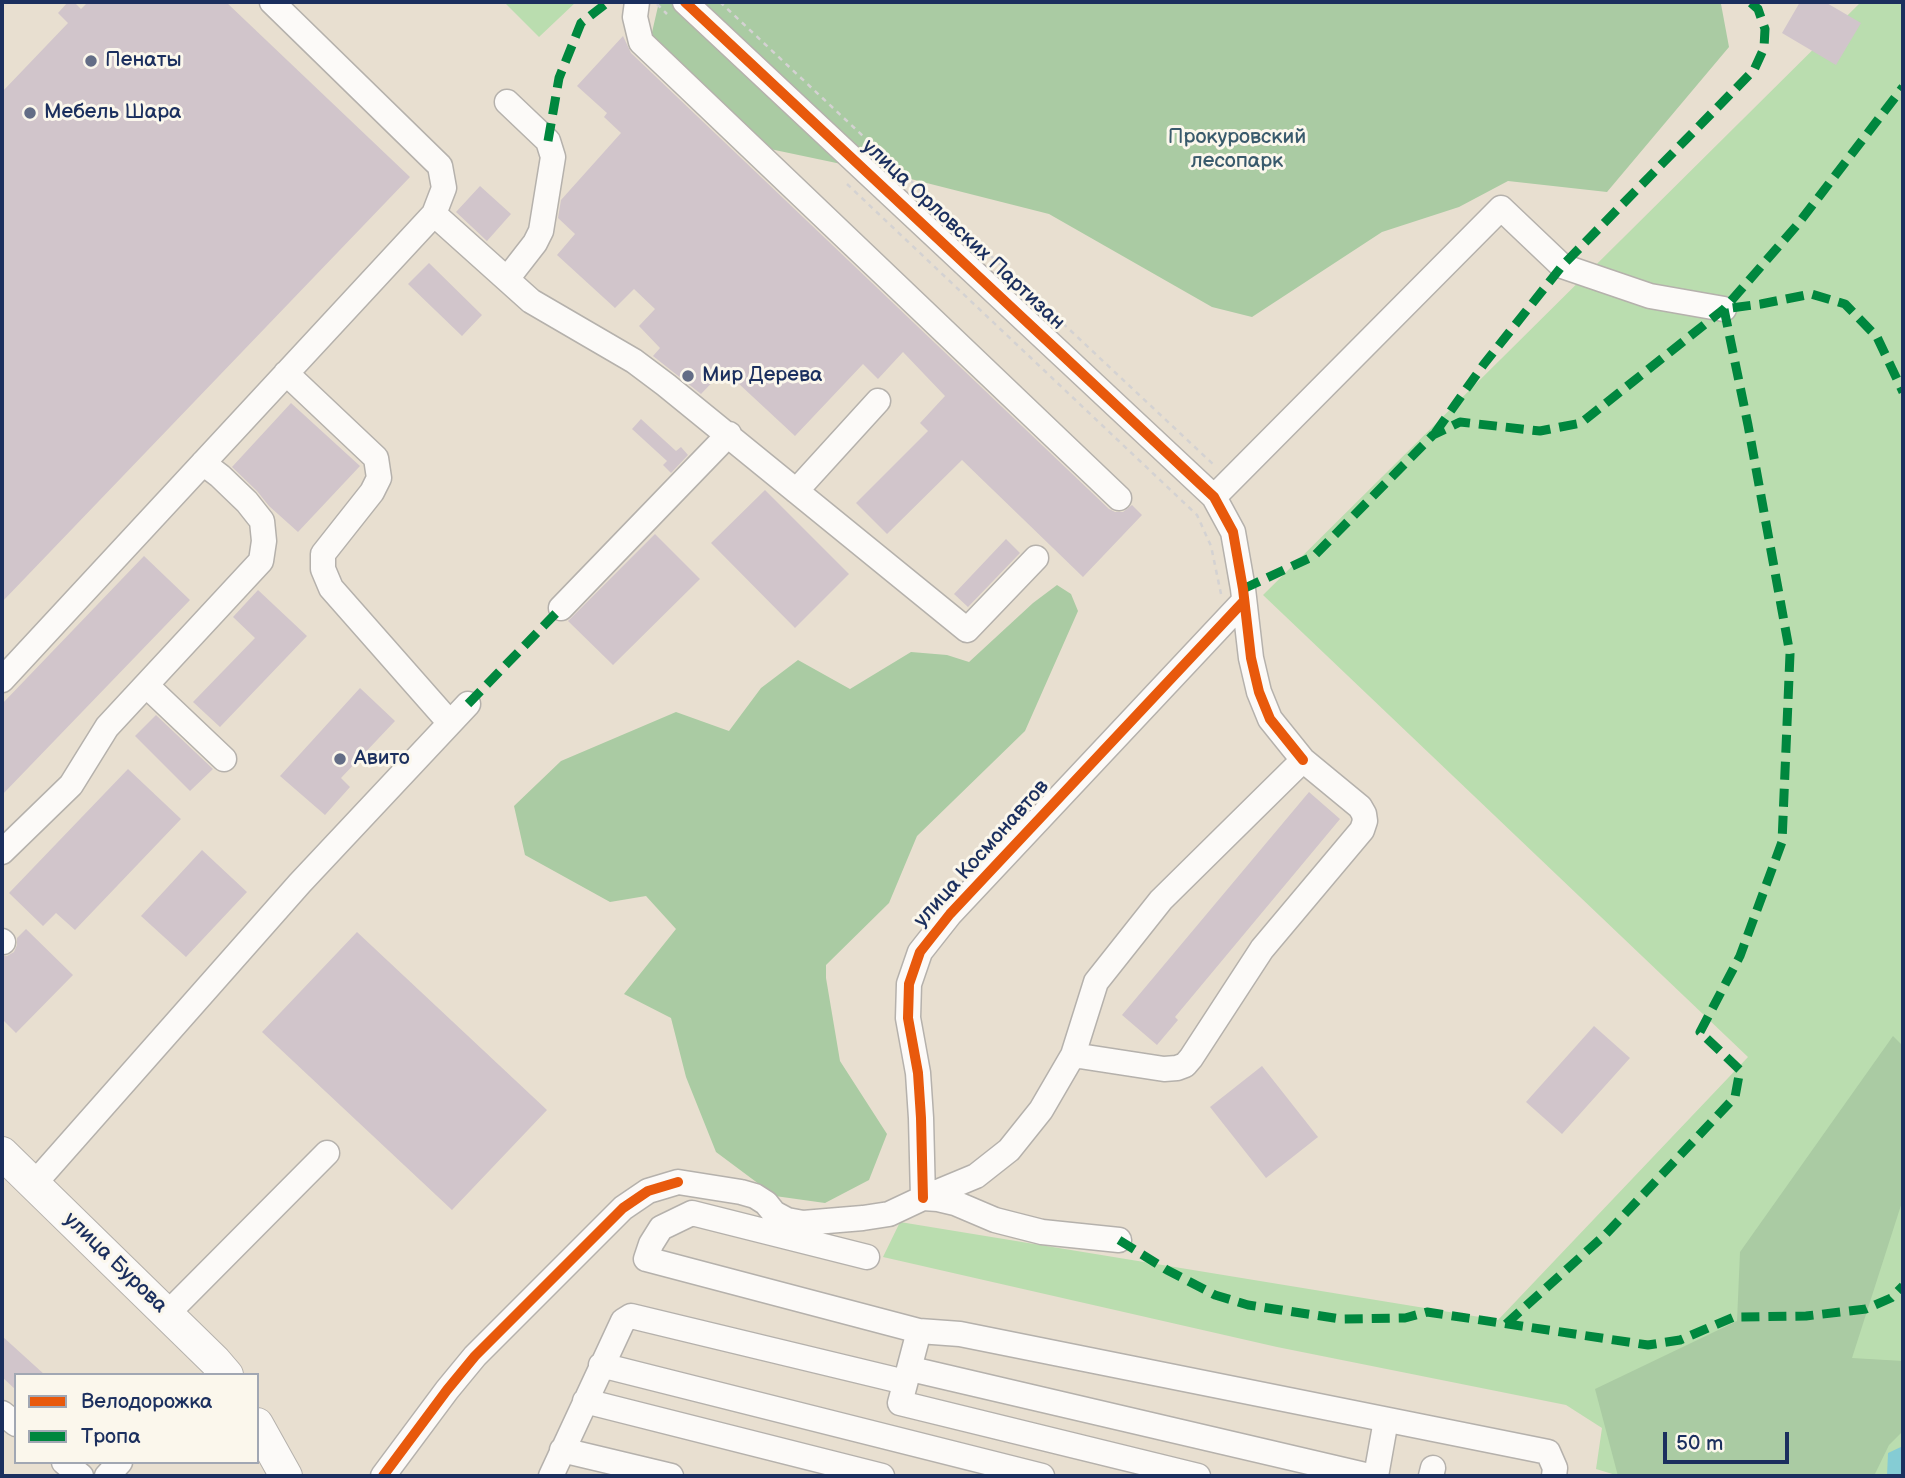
<!DOCTYPE html>
<meta charset="utf-8">
<style>
body{margin:0}
#map{position:relative;width:1905px;height:1478px;overflow:hidden;background:#e8dfd0;font-family:"Balsamiq Sans",sans-serif}
canvas{display:block}
.frame{position:absolute;inset:0;border:4px solid #1b2f5e;pointer-events:none}
.legend{position:absolute;left:14px;top:1373px;width:245px;height:91px;box-sizing:border-box;background:#fbf7ec;border:2px solid #a1a7b3;margin:0;padding:9px 12px;list-style:none;font-size:21px;color:#1b2f5e}
.legend li{display:flex;align-items:center;gap:14px;height:35px}
.legend b{width:35px;border:2px solid #a1a7b3}
.scale{position:absolute;left:1663px;top:1432px;width:126px;height:32px;box-sizing:border-box;border:4px solid #1b2f5e;border-top:0;padding-left:9px;font-size:21px;line-height:24px;white-space:nowrap;color:#1b2f5e;-webkit-text-stroke:5px #fbf7ec;paint-order:stroke}
</style>
<div id="map">
<canvas width="1905" height="1478"></canvas>
<div class="frame"></div>
<ul class="legend">
<li><b style="height:9px;background:#e8590c"></b>Велодорожка</li>
<li><b style="height:9px;background:#00873e"></b>Тропа</li>
</ul>
<div class="scale">50 m</div>
</div>
<script>
const ctx = document.querySelector('canvas').getContext('2d');
ctx.lineJoin = 'round';
function paint(path, color) {
  ctx.fillStyle = color;
  ctx.fill(path, 'evenodd');
}
function shape(rows) {
  const path = new Path2D();
  for (const r of rows) {
    path.moveTo(r[0], r[1]);
    for (let i = 2; i < r.length; i += 2) path.lineTo(r[i], r[i + 1]);
  }
  return path;
}
function strokePath(path, color, width, dash) {
  ctx.strokeStyle = color;
  ctx.lineWidth = width;
  ctx.lineCap = dash ? 'butt' : 'round';
  ctx.setLineDash(dash || []);
  ctx.stroke(path);
}
function write(font, color, halo, rows, align = 'center') {
  ctx.font = font + ' "Balsamiq Sans",sans-serif';
  ctx.lineWidth = 6;
  ctx.setLineDash([]);
  ctx.textBaseline = 'middle';
  ctx.strokeStyle = halo;
  ctx.fillStyle = color;
  for (const [text, x, y, turn = 0] of rows) {
    ctx.save();
    ctx.translate(x, y);
    ctx.rotate((+turn || 0) * Math.PI / 180);
    ctx.textAlign = isNaN(turn) ? turn : align;
    if (halo) ctx.strokeText(text, 0, 0);
    ctx.fillText(text, 0, 0);
    ctx.restore();
  }
}
paint(shape([
 [504,2,576,2,539,37],
 [1861,2,1903,2,1903,1476,1619,1476,1596,1469,1602,1428,1566,1405,1277,1347,883,1257,900,1222,1498,1320,1748,1057,1263,595]
]), '#baddaf');
paint(shape([
 [659,2,1717,2,1721,4,1729,47,1607,192,1508,181,1459,207,1382,232,1252,317,1212,307,1049,214,903,177,770,149,650,41],
 [1057,585,1071,594,1078,611,1025,731,917,836,889,903,826,965,826,978,840,1061,887,1134,869,1180,825,1203,775,1196,716,1152,686,1077,671,1018,624,994,676,929,646,896,610,902,525,855,514,806,561,761,676,712,729,731,761,688,798,660,850,689,911,652,947,655,969,662,1033,603],
 [1893,1036,1903,1046,1903,1199,1852,1358,1903,1361,1903,1431,1889,1445,1874,1476,1618,1476,1595,1389,1737,1321,1740,1252]
]), '#aacba3');
paint(shape([
 [1903,1446,1903,1476,1887,1476,1888,1453]
]), '#85ccd4');
paint(shape([
 [68,2,74,2,81,9,88,2,226,2,410,177,2,602,2,92,68,23,58,13],
 [1800,2,1825,2,1861,23,1836,65,1782,33],
 [623,36,631,53,1109,509,1115,512,1123,512,1132,505,1142,515,1083,577,962,460,887,534,856,503,928,431,920,423,945,396,903,352,878,379,863,364,795,436,724,370,701,394,653,356,660,348,639,326,655,309,634,289,615,308,557,255,575,234,558,218,561,200,621,133,604,117,607,113,577,86],
 [480,186,511,214,487,241,456,212],
 [429,263,482,315,462,336,408,284],
 [291,403,360,466,298,532,269,506,257,491,232,467],
 [641,419,676,451,681,447,688,455,671,473,663,465,667,461,632,429],
 [765,490,849,574,795,628,711,543],
 [655,534,700,579,613,665,568,621],
 [1006,539,1020,553,968,607,954,594],
 [144,556,190,600,2,795,2,704],
 [258,590,307,636,220,727,193,702,255,638,233,617],
 [360,688,395,721,341,778,350,787,325,815,280,776],
 [156,715,213,769,190,791,135,736],
 [128,769,181,819,75,930,56,913,43,926,9,893],
 [1309,792,1340,819,1175,1017,1178,1020,1157,1045,1122,1015],
 [202,850,247,892,186,957,141,916],
 [26,929,73,975,16,1033,2,1019,2,956,7,956,14,952,17,945,17,938],
 [357,932,547,1110,452,1210,262,1032],
 [1594,1026,1630,1058,1562,1134,1526,1102],
 [1262,1066,1318,1137,1266,1178,1210,1107],
 [2,1336,45,1375,16,1375,16,1390,2,1377]
]), '#d1c5cb');
const minor = shape([
 [272,2,440,166,444,188,434,214,531,301,634,361,666,385,967,630,1036,558],
 [637,2,635,17,641,42,1119,498],
 [685,2,1214,497,1233,532,1243,589,1251,658,1259,692,1270,719,1303,760],
 [507,102,548,141,553,157,541,231,535,243,507,279],
 [286,373,376,458,379,478,372,492,323,554,323,569,331,588,450,723],
 [796,491,878,401],
 [1214,497,1501,208,1562,266,1650,296,1724,309],
 [561,608,729,434],
 [2,680,434,214],
 [146,685,224,759],
 [2,852,71,785,107,727,261,561,264,541,262,521,247,502,220,476,203,463],
 [2,941,3,942],
 [1073,1055,1164,1069,1177,1068,1185,1065,1191,1058,1262,949,1362,830,1365,821,1364,814,1360,807,1303,760,1161,900,1096,982,1073,1055,1041,1110,1009,1150,976,1176,923,1198,921,1118,918,1073,908,1018,909,984,920,952,950,914,1243,602],
 [34,1184,300,883,468,704],
 [867,1257,692,1213,661,1228,651,1244,646,1259,919,1331],
 [167,1314,327,1153],
 [601,1365,1042,1476],
 [911,1369,1369,1476],
 [585,1401,882,1476],
 [2,1413,16,1424],
 [562,1450,671,1476],
 [64,1462,81,1476],
 [107,1476,120,1462],
 [383,1476,447,1390,475,1356,623,1208,648,1191,678,1182,741,1192,755,1196,766,1203,774,1213,787,1220,803,1223,863,1218,889,1214,923,1198,938,1199,955,1203,995,1220,1042,1232,1119,1240],
 [551,1476,623,1321,631,1316,905,1382],
 [1198,1476,900,1403,919,1331,960,1334,1548,1452,1555,1468,1554,1476],
 [1376,1476,1386,1420],
 [1431,1476,1433,1468]
]);
const major = shape([
 [2,1153,215,1361,227,1375],
 [257,1424,286,1476]
]);
strokePath(minor, '#b5b1ac', 27);
strokePath(major, '#b5b1ac', 34);
strokePath(shape([
 [720,2,1215,466],
 [657,4,667,14],
 [847,184,1197,515,1211,546,1221,594]
]), '#d4d2d2', 2.5, [5, 5]);
strokePath(minor, '#fcfaf8', 24);
strokePath(major, '#fcfaf8', 32);
strokePath(shape([
 [548,141,559,78,581,23,608,2],
 [1435,433,1484,364,1562,266,1754,70,1764,48,1765,29,1758,9,1750,2],
 [1243,589,1314,556,1433,435,1460,422,1540,431,1581,423,1724,309,1798,224,1903,87],
 [468,704,561,608],
 [1119,1240,1167,1270,1215,1295,1248,1305,1341,1319,1405,1318,1427,1312,1648,1345,1680,1340,1734,1317,1806,1316,1866,1309,1891,1298,1903,1286],
 [1506,1324,1606,1234,1735,1097,1740,1070,1700,1032,1740,956,1782,842,1790,654,1748,425,1724,309,1761,304,1811,294,1845,304,1877,337,1903,392]
]), '#00873e', 9, [18, 9]);
strokePath(shape([
 [685,2,1214,497,1233,532,1243,589,1251,658,1259,692,1270,719,1303,760],
 [923,1198,921,1118,918,1073,908,1018,909,984,920,952,950,914,1243,602],
 [383,1476,447,1390,475,1356,623,1208,648,1191,678,1182]
]), '#e8590c', 10);
for (const [x, y, r, color] of [
 [91,61,7,"#636d86"],
 [30,113,7,"#636d86"],
 [688,376,7,"#636d86"],
 [340,759,7,"#636d86"]
]) {
  const dot = new Path2D();
  dot.arc(x, y, r, 0, 2 * Math.PI);
  ctx.fillStyle = color;
  ctx.fill(dot);
  strokePath(dot, '#fbf7ec', 2.5);
}
write('21px', '#1b2f5e', '#fbf7ec', [
 ["Пенаты",105,61],
 ["Мебель Шара",44,113],
 ["Мир Дерева",702,376],
 ["Авито",354,759]
], 'left');
write('21px', '#395a6c', '#fbf7ec', [
 ["Прокуровский",1237,138],
 ["лесопарк",1237,162]
]);
write('21px', '#1b2f5e', '#fbf7ec', [
 ["улица Орловских Партизан",963,235,43],
 ["улица Космонавтов",982,854,-48],
 ["улица Бурова",115,1263,44]
]);
</script>
